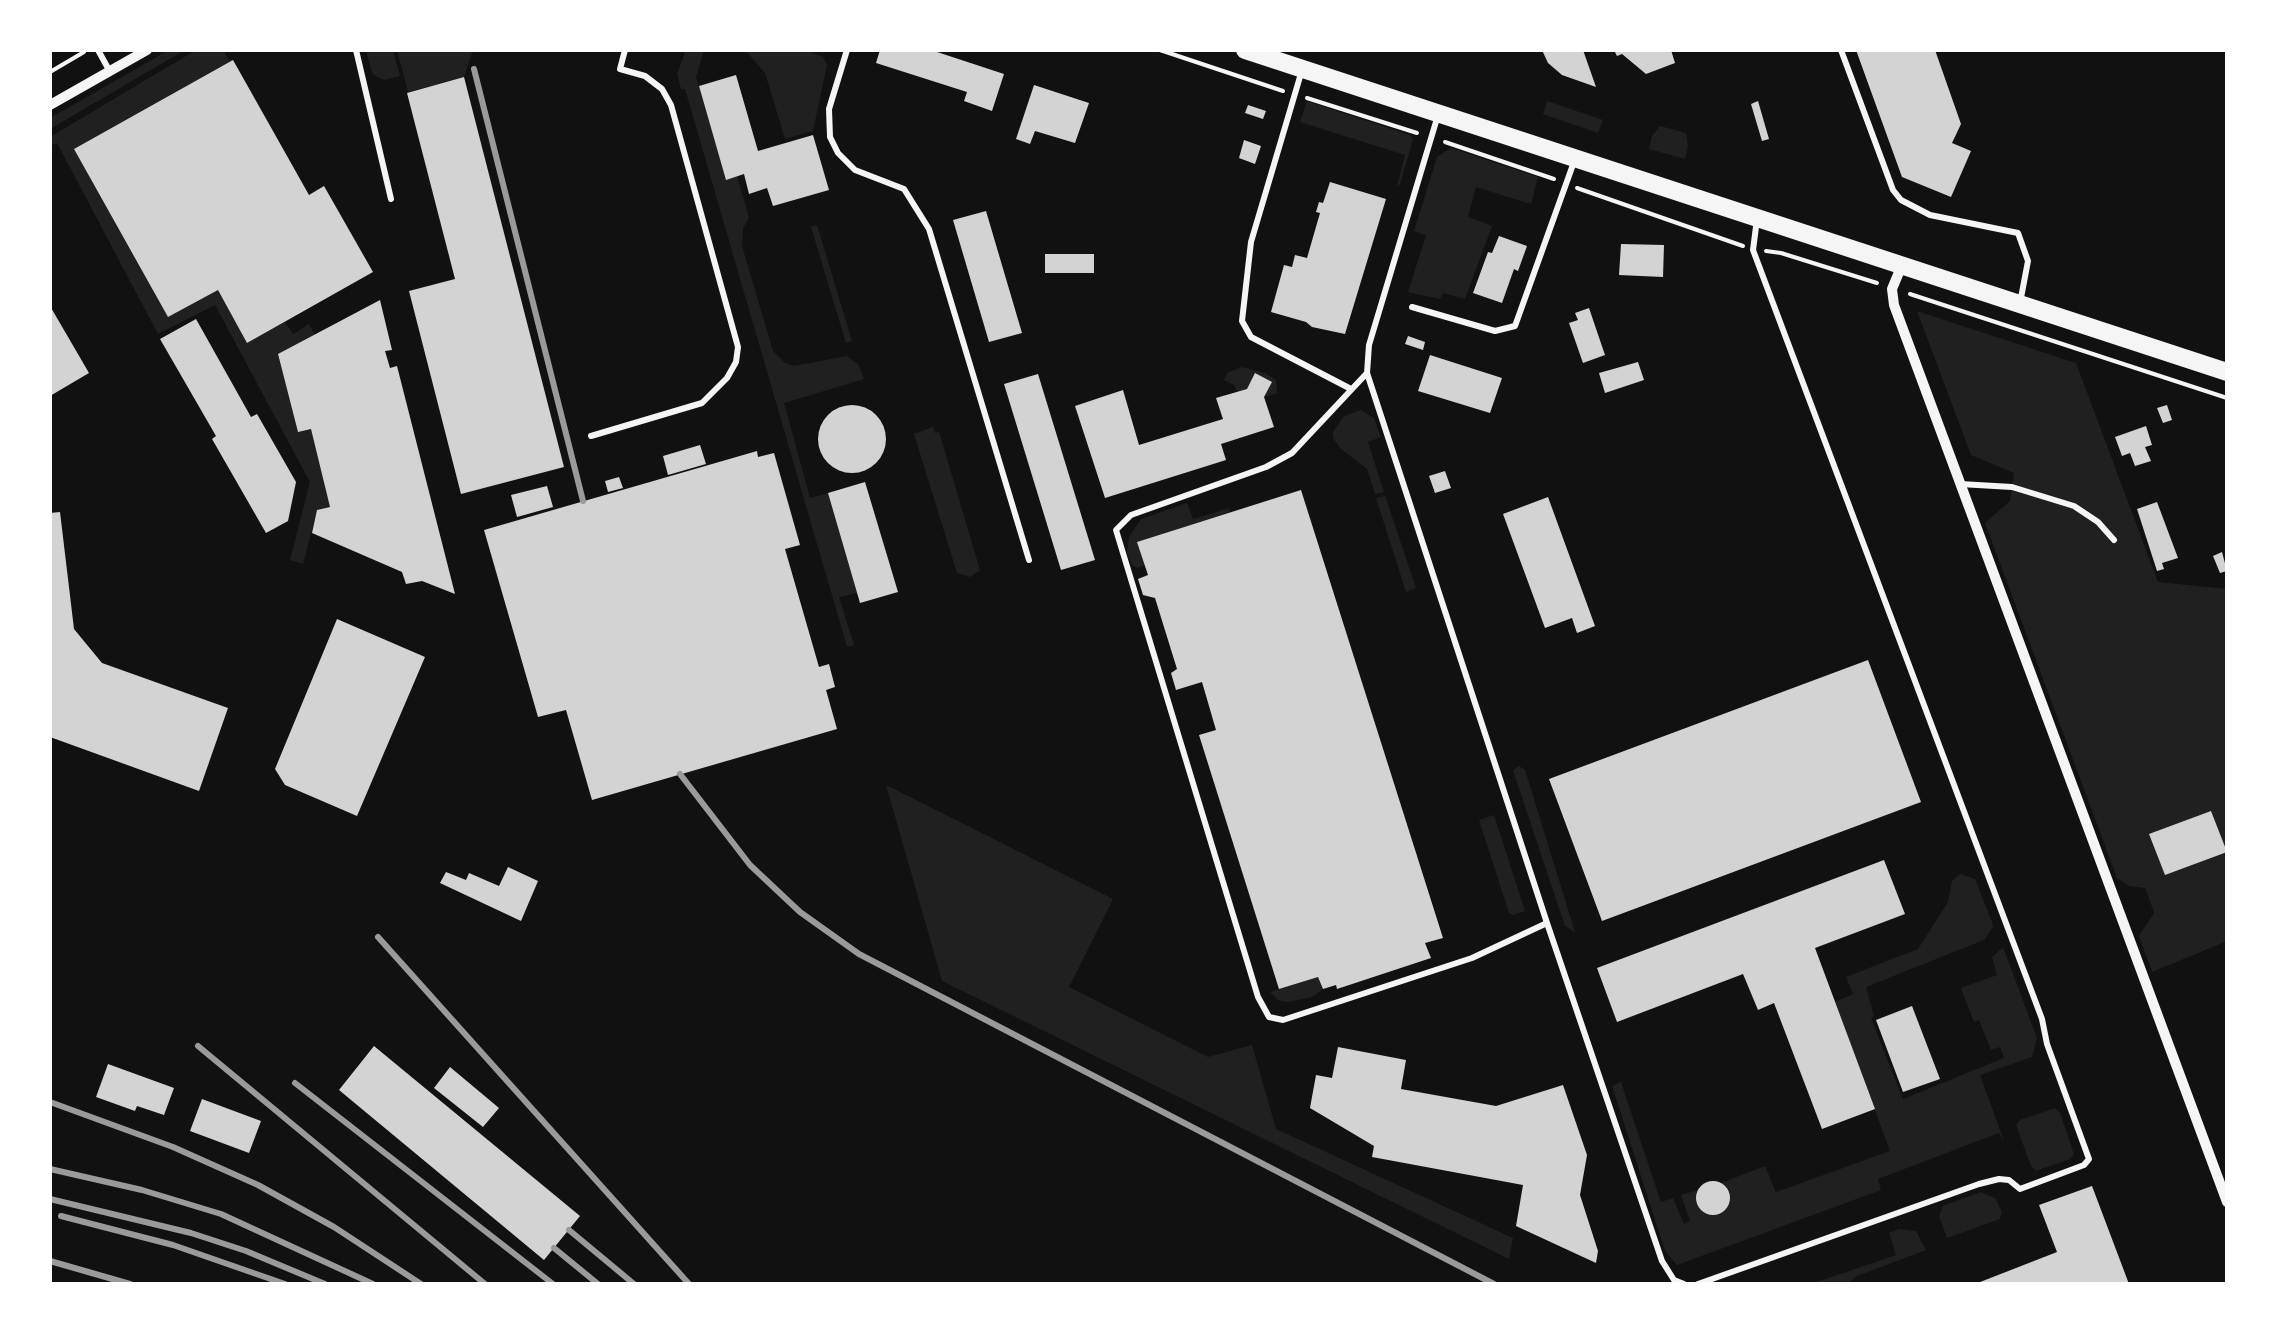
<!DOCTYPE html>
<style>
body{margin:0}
#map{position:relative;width:2277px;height:1334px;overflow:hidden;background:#111;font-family:Merriweather,serif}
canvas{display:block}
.frame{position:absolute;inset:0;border:52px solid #fff;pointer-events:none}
</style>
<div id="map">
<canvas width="2277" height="1334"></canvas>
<div class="frame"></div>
</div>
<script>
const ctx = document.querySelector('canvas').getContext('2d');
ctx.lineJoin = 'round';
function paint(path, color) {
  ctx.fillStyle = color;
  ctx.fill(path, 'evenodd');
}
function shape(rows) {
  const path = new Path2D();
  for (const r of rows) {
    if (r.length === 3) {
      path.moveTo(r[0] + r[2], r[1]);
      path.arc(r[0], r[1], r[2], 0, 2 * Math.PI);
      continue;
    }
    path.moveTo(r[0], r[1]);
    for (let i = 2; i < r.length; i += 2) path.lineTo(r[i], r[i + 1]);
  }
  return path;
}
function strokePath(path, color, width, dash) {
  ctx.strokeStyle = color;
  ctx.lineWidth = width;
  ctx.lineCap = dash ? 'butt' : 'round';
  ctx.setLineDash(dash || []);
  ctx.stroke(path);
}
paint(shape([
 [169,50,185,50,50,129,50,118],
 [196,50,223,50,228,59,233,60,74,149,168,317,218,290,247,343,285,322,293,334,309,324,315,335,278,355,298,431,311,429,330,507,317,510,303,564,290,560,310,482,215,305,158,334,57,143,50,146,50,137],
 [366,50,393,50,400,76,384,80,377,77,372,73],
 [397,50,473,50,464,77,408,92],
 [686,50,704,50,696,77,726,179,737,176,749,218,743,228,742,246,773,351,785,363,794,366,847,356,858,364,864,379,784,403,810,498,828,493,857,593,839,597,854,645,847,647,685,89,681,89,677,74],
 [745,50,805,50,823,57,827,65,813,131,785,139,765,73],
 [1307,101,1410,135,1413,139,1400,184,1397,186,1405,155,1300,122],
 [1547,101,1603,120,1598,133,1543,114],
 [1660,126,1686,133,1688,147,1685,159,1649,149,1652,136],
 [1451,148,1538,177,1531,204,1476,187,1468,217,1492,226,1465,299,1443,293,1440,299,1408,292,1426,235,1414,231,1437,157],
 [817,225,852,341,846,343,811,227],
 [1917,311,2076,363,2158,582,2227,589,2227,941,2152,972,2139,936,2154,913,2149,898,2145,888,2129,886,2117,878,1985,523,2010,501,2014,473,1971,455],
 [1242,367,1265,373,1276,380,1277,393,1264,397,1247,389,1238,392,1234,385,1224,380,1227,373],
 [1360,410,1374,418,1381,437,1368,442,1384,492,1375,494,1367,469,1340,448,1333,438,1333,432,1343,417],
 [933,427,935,433,939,432,980,570,970,577,957,573,914,434],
 [1385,496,1416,588,1406,592,1376,498],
 [1187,503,1193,519,1229,508,1230,512,1138,542,1145,565,1138,568,1132,565,1127,553,1129,537,1141,519],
 [1519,766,1525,770,1575,932,1565,926,1513,770],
 [886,785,1113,899,1069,987,1208,1057,1252,1045,1276,1129,1513,1238,1509,1259,942,981],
 [1494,815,1525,911,1513,915,1509,913,1479,820],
 [1960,874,1975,879,1992,922,1993,927,1984,940,1866,987,1874,1016,1871,1018,1903,1099,2004,1058,2000,1047,1991,1050,1979,1020,1974,1022,1961,988,1997,975,1992,957,2003,947,2037,1038,2032,1057,1980,1075,2004,1141,1999,1133,1878,1179,1881,1190,1677,1265,1665,1251,1612,1086,1621,1082,1661,1202,1673,1198,1684,1224,1690,1221,1681,1195,1698,1190,1698,1206,1705,1213,1715,1214,1724,1210,1729,1202,1728,1192,1721,1183,1765,1166,1776,1192,1890,1151,1835,1002,1853,994,1846,977,1918,949,1948,902,1952,881],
 [1318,977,1323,989,1312,997,1287,1002,1278,1000,1270,992],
 [2055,1108,2060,1113,2074,1154,2070,1159,2036,1171,2031,1166,2016,1125,2020,1120],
 [1981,1192,1996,1199,2002,1212,2000,1219,1947,1238,1939,1216,1943,1206],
 [1899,1229,1916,1231,1926,1250,1857,1276,1847,1284,1811,1284,1896,1255,1889,1233]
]), '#202020');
paint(shape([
 [880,50,931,50,1004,74,992,111,964,101,967,92,876,63],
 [1542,50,1583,50,1596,87,1562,75,1548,63],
 [1614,50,1671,50,1675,63,1646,74,1622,54,1617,56],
 [1856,50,1935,50,1961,124,1952,143,1971,151,1951,197,1902,177],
 [233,60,309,195,324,186,373,272,247,343,218,290,168,317,74,149],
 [736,75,758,151,813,135,829,190,773,206,767,188,749,194,744,174,726,180,699,86],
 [464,77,564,467,461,494,409,291,455,279,407,93],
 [1034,85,1089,103,1075,143,1035,131,1030,144,1016,139],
 [1758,101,1769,139,1762,141,1751,104],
 [1248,105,1266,111,1263,119,1245,113],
 [1244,140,1261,146,1255,164,1239,158],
 [1330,182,1386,199,1345,334,1312,327,1306,322,1271,312,1284,265,1292,267,1295,255,1307,258,1320,213,1316,212,1319,202,1323,203],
 [986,211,1022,333,989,342,953,220],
 [1499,236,1527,246,1518,271,1514,269,1502,303,1473,293,1488,252,1492,253],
 [1621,244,1664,245,1663,277,1619,275],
 [1045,254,1094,254,1094,273,1045,273],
 [380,300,392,350,385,351,390,368,397,366,455,594,422,581,406,584,402,572,312,533,317,510,330,507,311,429,298,432,278,354],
 [50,306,89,373,50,396],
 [1589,308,1605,355,1583,363,1569,323,1578,320,1575,313],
 [196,319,251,417,257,414,296,482,288,521,266,533,212,439,216,436,160,339],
 [1408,336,1425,342,1423,350,1405,344],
 [1430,355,1502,378,1490,413,1418,391],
 [1638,362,1644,380,1605,393,1599,373],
 [1255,373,1272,382,1264,397,1274,427,1221,444,1226,460,1105,498,1075,406,1123,390,1139,445,1223,419,1216,398,1247,389],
 [1038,374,1095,560,1061,570,1004,384],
 [852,439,34],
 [2167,405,2172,420,2163,423,2157,408],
 [2146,426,2152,445,2145,447,2151,461,2135,466,2130,453,2122,456,2115,437],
 [700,445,706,464,668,475,663,456],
 [757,451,758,457,774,453,800,545,785,549,819,667,829,664,835,687,826,690,837,729,592,800,566,710,538,717,484,530],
 [1445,471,1451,488,1435,493,1429,476],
 [619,477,623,488,608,492,605,481],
 [865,482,898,592,860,603,828,493],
 [547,486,553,507,517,517,511,495],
 [1301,490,1443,938,1425,943,1431,958,1337,989,1336,985,1323,989,1318,977,1279,989,1199,735,1216,730,1202,682,1176,690,1171,673,1177,669,1155,598,1143,595,1138,579,1148,575,1137,542],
 [1548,497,1595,626,1577,633,1572,618,1545,628,1503,514],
 [2157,502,2178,558,2162,563,2164,569,2157,571,2137,509],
 [60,512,74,629,102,663,228,708,199,791,50,737,50,513],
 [2222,552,2227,571,2220,573,2213,556],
 [337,619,425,657,357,816,285,785,275,769],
 [1868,660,1921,802,1602,921,1549,779],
 [2211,811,2227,852,2165,875,2149,834],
 [1884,860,1905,914,1815,948,1875,1109,1822,1129,1774,1003,1758,1010,1743,974,1617,1022,1597,968],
 [508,867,538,881,521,921,440,883,446,872,466,880,469,873,499,886],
 [1912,1006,1940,1079,1903,1092,1876,1020],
 [374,1046,580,1216,544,1260,339,1090],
 [1338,1047,1406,1060,1401,1089,1496,1106,1563,1085,1587,1155,1580,1195,1598,1251,1596,1263,1516,1226,1523,1185,1372,1157,1374,1146,1310,1108,1316,1075,1332,1078],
 [108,1064,174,1088,164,1115,137,1106,135,1111,96,1097],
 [450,1067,499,1108,483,1127,434,1088],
 [202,1099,261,1121,249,1153,190,1131],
 [1713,1198,17],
 [2092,1186,2129,1284,1975,1284,2057,1252,2039,1205]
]), '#d3d3d3');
strokePath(shape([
 [1160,50,1283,91],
 [50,72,84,52],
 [1307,98,1417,133],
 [1445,142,1554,179],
 [1577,188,1743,246],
 [1766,251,1781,253,1877,283],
 [1910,294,2227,398]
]), '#f5f5f5', 4);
strokePath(shape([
 [98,50,109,70],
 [356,50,391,199],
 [847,50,829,109,830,137,838,153,855,170,904,189,929,229,1029,560],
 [1841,50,1893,190,1901,200,1930,215,2018,233,2028,261,2020,303],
 [1302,70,1251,242,1242,321,1251,337,1351,389],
 [1438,115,1369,345,1367,373,1547,923,1662,1261,1674,1280,1684,1284],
 [1412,307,1495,331,1515,326,1575,159],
 [1367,373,1292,453,1266,467,1131,515,1116,530,1258,997,1269,1017,1283,1020,1472,958,1547,923],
 [591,436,702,403,727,378,736,362,738,347,671,105,662,89,645,76,620,69,625,50],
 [1960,484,2012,487,2074,506,2098,522,2114,540],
 [1698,1284,1979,1184,1999,1179,2009,1180,2020,1189,2084,1165,2089,1159,2047,1044,2042,1019,1753,250,1757,219]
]), '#f5f5f5', 6);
strokePath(shape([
 [50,105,147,50],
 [1902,265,1892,289,1894,305,2227,1202]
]), '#f5f5f5', 10);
strokePath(shape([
 [1245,50,2227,372]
]), '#f5f5f5', 18);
strokePath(shape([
 [474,69,583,501],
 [680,774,750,865,800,912,859,954,1494,1284],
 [378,937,689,1284],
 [198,1046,485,1284],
 [295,1083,553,1284],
 [50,1102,173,1147,258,1185,334,1227,421,1284],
 [50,1169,142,1190,221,1214,373,1284],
 [50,1199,191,1233,246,1251,325,1284],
 [61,1216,173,1245,285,1284],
 [569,1230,634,1284],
 [554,1248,598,1284],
 [50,1261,130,1284]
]), '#9a9a9a', 6);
</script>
